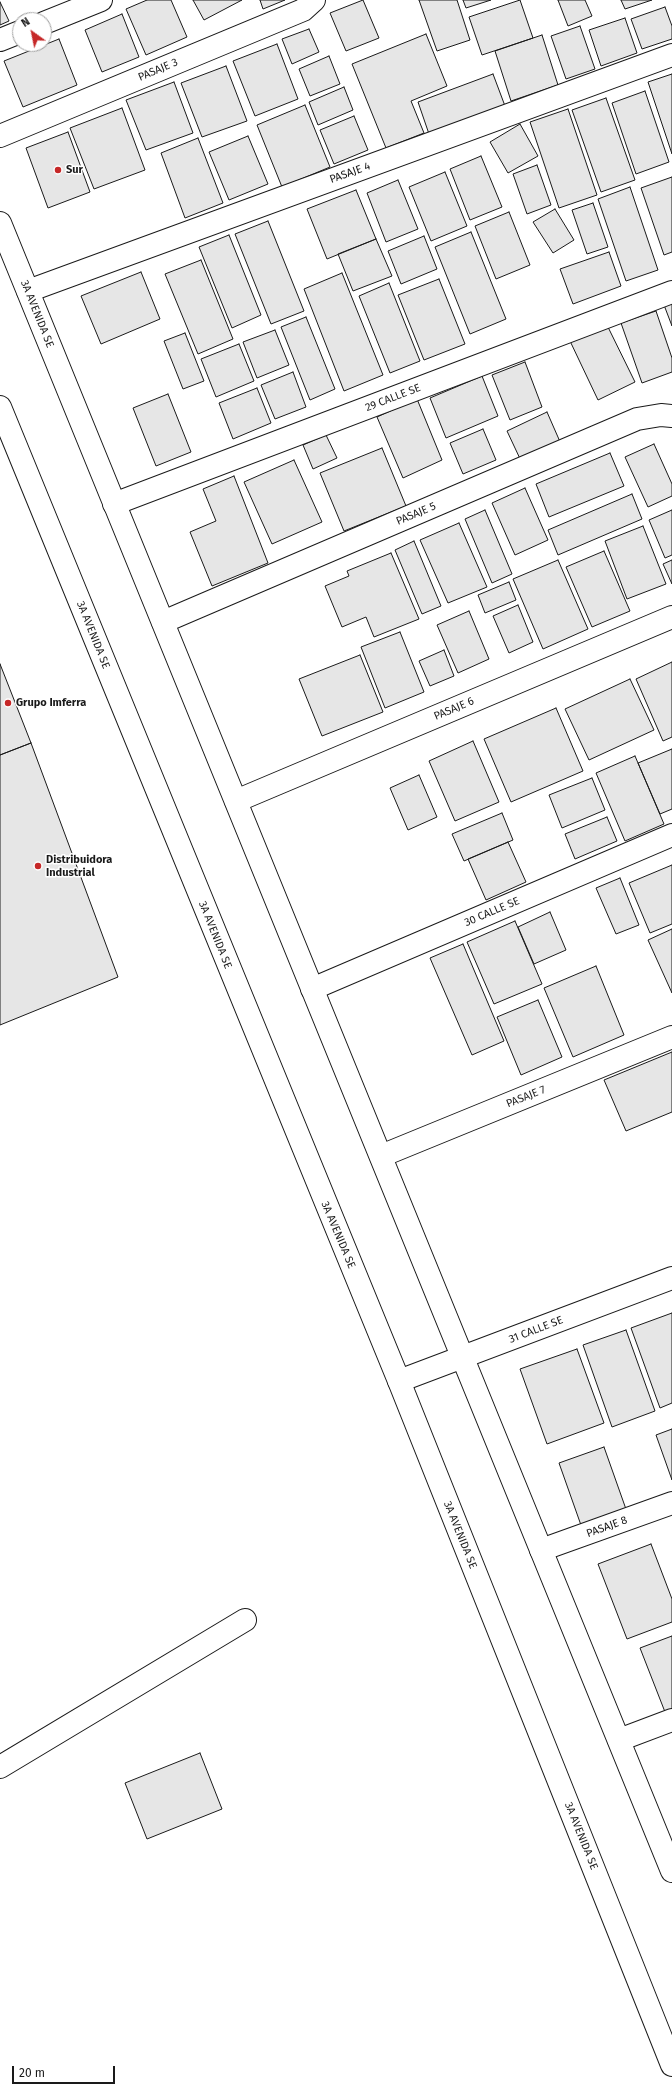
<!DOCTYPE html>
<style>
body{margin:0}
#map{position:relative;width:672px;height:2096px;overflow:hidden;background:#fff;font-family:"Fira Sans",sans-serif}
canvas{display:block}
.north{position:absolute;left:12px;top:12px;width:40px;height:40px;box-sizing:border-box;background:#fff;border:1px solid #a3a3a3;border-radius:50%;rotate:327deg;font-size:11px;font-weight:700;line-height:16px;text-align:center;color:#1a1a1a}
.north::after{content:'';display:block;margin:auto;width:14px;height:18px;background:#c62828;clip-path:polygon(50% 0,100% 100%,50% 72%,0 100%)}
.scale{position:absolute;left:12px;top:2066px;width:103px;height:18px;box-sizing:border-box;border:2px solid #1a1a1a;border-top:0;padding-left:5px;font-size:12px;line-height:14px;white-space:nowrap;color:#1a1a1a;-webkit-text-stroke:3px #fff;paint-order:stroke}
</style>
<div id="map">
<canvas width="672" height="2096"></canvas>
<div class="north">N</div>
<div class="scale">20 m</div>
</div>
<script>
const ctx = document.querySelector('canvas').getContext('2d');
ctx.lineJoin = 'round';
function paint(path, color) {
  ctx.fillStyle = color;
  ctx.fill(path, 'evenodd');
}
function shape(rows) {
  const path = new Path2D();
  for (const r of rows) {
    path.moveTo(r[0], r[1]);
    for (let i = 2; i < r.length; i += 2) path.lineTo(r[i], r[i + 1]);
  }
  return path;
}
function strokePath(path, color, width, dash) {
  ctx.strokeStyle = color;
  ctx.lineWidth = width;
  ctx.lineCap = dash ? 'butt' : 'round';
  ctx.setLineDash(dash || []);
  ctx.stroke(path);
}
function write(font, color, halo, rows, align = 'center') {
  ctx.font = font + ' "Fira Sans",sans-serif';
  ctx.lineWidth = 3;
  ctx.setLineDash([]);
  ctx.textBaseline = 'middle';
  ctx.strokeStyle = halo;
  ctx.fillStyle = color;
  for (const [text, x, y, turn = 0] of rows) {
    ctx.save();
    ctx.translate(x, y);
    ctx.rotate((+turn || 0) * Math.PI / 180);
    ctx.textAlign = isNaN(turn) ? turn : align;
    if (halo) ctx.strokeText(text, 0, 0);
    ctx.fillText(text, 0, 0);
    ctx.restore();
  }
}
const building = shape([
 [147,0,171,0,187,37,146,55,126,9,147,0],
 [193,0,242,0,204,20,193,0],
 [260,0,285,0,263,9,260,0],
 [363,0,379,38,346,51,330,13,363,0],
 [419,0,457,0,470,40,437,51,419,0],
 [463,0,491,0,466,8,463,0],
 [520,0,533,38,482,55,469,17,520,0],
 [558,0,585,0,592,16,568,26,558,0],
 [621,0,652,0,625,9,621,0],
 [0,2,9,21,0,25,0,2],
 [665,7,672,26,672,39,642,49,631,19,665,7],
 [122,14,139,57,102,72,85,30,122,14],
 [625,18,637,53,601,66,589,30,625,18],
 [580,26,595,69,566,79,551,36,580,26],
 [309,29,319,52,292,64,282,39,309,29],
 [426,34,447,86,411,101,424,133,386,148,352,64,426,34],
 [542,35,558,85,511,101,495,51,542,35],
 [59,39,77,85,23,107,4,61,59,39],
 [277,44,298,99,255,116,233,61,277,44],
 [329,56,340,84,310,96,299,69,329,56],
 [226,66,247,121,202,137,181,83,226,66],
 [493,74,505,106,429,134,418,102,493,74],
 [672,74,672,154,648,82,672,74],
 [174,82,193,133,146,150,126,100,174,82],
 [344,87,353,110,318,125,309,102,344,87],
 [645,91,669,162,636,174,612,103,645,91],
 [606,98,635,180,601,192,572,110,606,98],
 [305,105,330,167,282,187,257,125,305,105],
 [122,108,145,170,94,189,70,128,122,108],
 [568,109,597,195,559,208,530,122,568,109],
 [354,116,368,150,334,164,320,130,354,116],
 [520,124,538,156,508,173,490,142,520,124],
 [68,132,90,192,48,208,26,148,68,132],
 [248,136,268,184,229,200,209,152,248,136],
 [198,138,223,203,185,218,161,153,198,138],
 [481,156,502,207,470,220,450,169,481,156],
 [537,165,551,205,527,214,513,174,537,165],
 [445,172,467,226,431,241,409,187,445,172],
 [672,177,672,252,664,255,641,188,672,177],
 [398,180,418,229,386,242,367,193,398,180],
 [630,187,658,270,626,281,598,199,630,187],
 [356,190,376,239,327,259,307,209,356,190],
 [593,203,608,247,587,254,572,210,593,203],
 [555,209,574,240,553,253,533,222,555,209],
 [509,212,530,265,496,279,475,226,509,212],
 [268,221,304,311,271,324,235,234,268,221],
 [471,232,506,319,470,334,435,247,471,232],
 [229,235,261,315,232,328,199,247,229,235],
 [424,236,437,269,401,284,388,251,424,236],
 [376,239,392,276,353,291,338,254,376,239],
 [609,252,621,286,573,304,560,269,609,252],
 [201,260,233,339,198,354,165,274,201,260],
 [141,272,160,319,101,344,81,296,141,272],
 [342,273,383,375,344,391,304,289,342,273],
 [439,279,465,344,424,360,398,295,439,279],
 [389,283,420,361,390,373,359,296,389,283],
 [672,302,672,326,664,305,672,302],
 [656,311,672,358,672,372,642,383,621,323,656,311],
 [306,317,335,389,310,400,281,327,306,317],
 [606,323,635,382,598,400,570,341,606,323],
 [275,330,289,365,257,378,243,342,275,330],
 [185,333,204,381,183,389,164,341,185,333],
 [239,344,254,381,216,397,201,359,239,344],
 [525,362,542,407,510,420,492,375,525,362],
 [293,372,306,407,275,419,261,385,293,372],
 [482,376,498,416,446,438,430,398,482,376],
 [257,388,271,423,233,439,219,403,257,388],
 [168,394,191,452,156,466,133,408,168,394],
 [417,399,442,460,403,478,377,417,417,399],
 [547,412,561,444,522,463,507,431,547,412],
 [483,429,496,460,463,474,450,443,483,429],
 [326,435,337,458,313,469,303,445,326,435],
 [654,444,672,484,672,496,648,507,625,457,654,444],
 [382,448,406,506,344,531,320,473,382,448],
 [610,453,624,486,549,517,536,484,610,453],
 [294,460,322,522,272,544,244,482,294,460],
 [234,476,268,563,212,586,190,532,216,521,203,489,234,476],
 [525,488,548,540,515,555,492,503,525,488],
 [632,494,642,519,558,555,548,530,632,494],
 [485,510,512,574,492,583,465,519,485,510],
 [672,510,672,555,665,558,649,520,672,510],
 [459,523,487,587,448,603,420,540,459,523],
 [643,526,666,584,627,599,605,541,643,526],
 [414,541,441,606,422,614,395,550,414,541],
 [604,551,630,611,592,627,566,567,604,551],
 [391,553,419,619,374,637,366,617,342,627,325,586,349,576,347,571,391,553],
 [558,560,588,629,543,649,513,579,558,560],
 [672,560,672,584,663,564,672,560],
 [509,582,516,600,485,613,478,595,509,582],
 [518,605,533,642,509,653,493,616,518,605],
 [469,611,489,659,458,673,437,625,469,611],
 [400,632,424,692,385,708,361,647,400,632],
 [444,650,454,676,430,686,419,661,444,650],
 [360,655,383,712,322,736,299,679,360,655],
 [672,662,672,737,663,741,636,679,672,662],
 [0,664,31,743,0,755,0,664],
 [630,679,654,730,589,760,565,709,630,679],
 [556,708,583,771,511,802,484,739,556,708],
 [473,741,499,802,455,821,429,761,473,741],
 [31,743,118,977,0,1025,0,755,31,743],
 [672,749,672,809,660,814,638,763,672,749],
 [635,756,664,824,625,841,596,773,635,756],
 [419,775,437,817,408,830,390,788,419,775],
 [592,778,605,810,562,828,549,795,592,778],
 [502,813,513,840,464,861,452,834,502,813],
 [607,817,617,841,575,859,565,834,607,817],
 [508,842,526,882,486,900,468,859,508,842],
 [672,865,672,924,650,933,629,883,672,865],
 [620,878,639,925,616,934,596,888,620,878],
 [550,912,566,950,534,964,518,927,550,912],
 [515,921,542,984,494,1004,467,942,515,921],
 [672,929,672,993,648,940,672,929],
 [463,944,504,1041,472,1055,430,958,463,944],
 [596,966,624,1035,573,1057,544,988,596,966],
 [538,1000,562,1057,521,1075,497,1017,538,1000],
 [672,1052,672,1112,626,1131,604,1080,672,1052],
 [672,1313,672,1403,660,1408,631,1328,672,1313],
 [626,1330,655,1411,612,1427,583,1345,626,1330],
 [577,1349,604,1423,547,1444,520,1369,577,1349],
 [672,1429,672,1480,656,1435,672,1429],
 [604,1447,627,1512,582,1528,559,1463,604,1447],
 [651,1544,672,1599,672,1622,627,1639,598,1564,651,1544],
 [672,1636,672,1709,665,1712,640,1648,672,1636],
 [200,1753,222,1809,147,1839,125,1783,200,1753]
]);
paint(building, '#e6e6e6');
strokePath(building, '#1a1a1a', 1);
const minor = shape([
 [44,23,101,0],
 [0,40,20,32],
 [0,136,303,10,314,0],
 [28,291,672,55],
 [114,504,672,292],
 [163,622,637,419,661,415,672,416],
 [236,801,672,617],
 [312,989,672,835],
 [381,1156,672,1037],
 [399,1381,672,1278],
 [541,1550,672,1503],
 [619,1740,672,1720],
 [0,1767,245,1620]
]);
const major = shape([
 [0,223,672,1871],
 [0,407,399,1381,672,2065]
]);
strokePath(minor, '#1a1a1a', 24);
strokePath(major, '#1a1a1a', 24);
strokePath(minor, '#fff', 22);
strokePath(major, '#fff', 22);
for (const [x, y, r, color] of [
 [58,170,4,"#c62828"],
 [8,703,4,"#c62828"],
 [38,866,4,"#c62828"]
]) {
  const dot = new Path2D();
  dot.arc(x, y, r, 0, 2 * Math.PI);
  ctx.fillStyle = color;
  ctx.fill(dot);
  strokePath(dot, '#fff', 1.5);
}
write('11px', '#1a1a1a', '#fff', [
 ["PASAJE 3",158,70,-23],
 ["PASAJE 4",350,173,-20],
 ["3A AVENIDA SE",37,314,68],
 ["29 CALLE SE",393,398,-21],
 ["PASAJE 5",416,514,-23],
 ["3A AVENIDA SE",93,635,68],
 ["PASAJE 6",454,709,-23],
 ["30 CALLE SE",492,912,-23],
 ["3A AVENIDA SE",215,935,68],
 ["PASAJE 7",526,1097,-22],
 ["3A AVENIDA SE",338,1235,67],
 ["31 CALLE SE",536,1330,-21],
 ["PASAJE 8",607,1527,-20],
 ["3A AVENIDA SE",460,1535,68],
 ["3A AVENIDA SE",581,1836,68]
]);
write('bold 11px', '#1a1a1a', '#fff', [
 ["Sur",66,170],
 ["Grupo Imferra",16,703],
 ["Distribuidora",46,860],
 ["Industrial",46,873]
], 'left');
</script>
